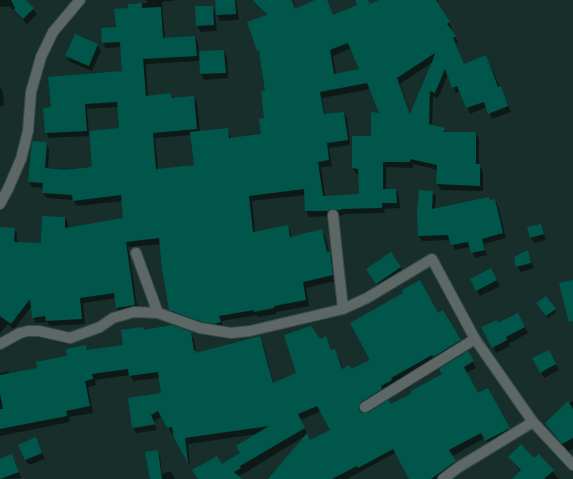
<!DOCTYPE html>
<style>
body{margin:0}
canvas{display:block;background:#182e2a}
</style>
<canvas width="573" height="479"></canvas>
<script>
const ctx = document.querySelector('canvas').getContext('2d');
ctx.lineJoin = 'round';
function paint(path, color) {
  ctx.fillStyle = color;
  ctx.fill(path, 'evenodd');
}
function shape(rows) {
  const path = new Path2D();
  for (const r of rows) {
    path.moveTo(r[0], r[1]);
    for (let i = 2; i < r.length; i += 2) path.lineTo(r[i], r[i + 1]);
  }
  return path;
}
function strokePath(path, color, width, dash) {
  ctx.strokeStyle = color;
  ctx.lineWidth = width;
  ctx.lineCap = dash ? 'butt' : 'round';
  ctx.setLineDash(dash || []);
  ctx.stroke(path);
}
paint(shape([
 [0,0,25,0,37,14,27,24,9,6,0,7],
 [146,0,177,0,162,2,165,39,195,37,198,43,199,52,224,51,227,57,228,78,204,80,201,74,200,61,146,64,148,97,171,94,174,99,193,97,197,103,200,132,227,129,231,138,262,135,266,119,266,92,261,56,258,51,267,16,251,0,293,0,295,5,293,11,317,0,326,0,333,16,358,5,360,0,368,0,370,5,382,0,438,0,439,7,452,28,450,29,458,42,456,44,464,65,486,56,511,112,492,119,487,107,470,114,460,91,456,93,448,74,438,98,433,96,432,126,444,129,447,133,476,133,479,139,479,165,483,171,483,191,441,190,437,184,438,170,413,164,413,168,386,167,386,190,396,190,399,195,400,208,384,209,385,213,344,214,341,216,336,214,332,216,309,217,306,211,305,195,252,201,255,232,288,226,292,237,321,230,325,236,329,252,333,258,335,281,306,288,309,306,276,312,276,314,258,317,257,315,222,321,223,328,217,329,174,316,170,310,161,244,128,247,138,311,120,313,117,308,116,298,83,303,85,324,50,326,47,322,36,323,33,317,32,306,14,329,8,324,0,333,0,228,14,229,17,234,17,243,42,244,65,218,68,223,68,229,124,218,122,201,77,206,73,200,47,198,43,193,44,188,32,187,29,182,46,143,49,149,48,170,64,171,93,168,90,136,49,138,46,132,52,108,123,72,121,47,106,48,103,43,117,28,130,9,129,4,147,3],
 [351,48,361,70,336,74,333,56],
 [433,62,411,115,400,84],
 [371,89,380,114,372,137,353,137,353,168,356,174,359,174,360,195,325,196,321,167,332,166,329,148,350,145,347,118,344,113,325,115,322,98],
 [119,107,120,129,89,132,87,109],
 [191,135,195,166,158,169,155,138],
 [216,0,236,0,239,20,220,21,215,12,217,31,201,32,197,26,212,7,217,15],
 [97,45,101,51,92,71,70,62,66,56],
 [0,87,3,91,4,106,0,106],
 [433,192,436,197,435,209,495,200,498,206,506,238,484,244,487,255,475,258,471,247,455,250,451,240,422,241,419,236],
 [540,225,546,240,534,243,531,238],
 [527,251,534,268,521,272,517,266],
 [400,267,403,273,380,289,371,275],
 [491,270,500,286,480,296,471,280],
 [539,306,555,309,556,312,548,318],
 [443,311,464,346,364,408,362,413,365,415,390,406,444,375,468,352,476,368,466,373,478,394,488,389,512,434,489,446,485,438,452,456,459,468,444,479,410,479,397,452,347,479,269,479,305,436,243,474,230,478,199,479,241,453,257,434,188,444,190,465,175,438,174,433,172,434,162,417,154,421,155,423,134,426,134,428,155,425,157,430,136,433,133,427,162,393,160,378,133,381,130,375,95,380,96,385,88,387,93,413,69,417,70,422,0,436,0,373,8,371,10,374,38,369,69,357,86,346,89,351,125,346,143,328,144,330,190,333,194,339,196,354,259,338,263,344,274,384,297,374,319,341,326,337,332,351,334,350,338,356,343,369,351,371,371,360],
 [321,411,331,430,310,441,301,420],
 [521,320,528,333,508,344,510,346,496,353,493,347,498,324],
 [548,351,559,370,544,378,534,359],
 [573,401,573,449,568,452,546,423,566,405],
 [36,439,45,459,29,465,25,459],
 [157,451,160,456,162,474,171,471,175,479,151,479,146,453],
 [539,455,559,479,513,479,521,472,509,457,534,459],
 [0,460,15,461,21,478,0,479]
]), '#0007');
paint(shape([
 [11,0,26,0,34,8,23,19,14,10,15,8],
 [215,0,235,0,236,14,216,15],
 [252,0,292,0,295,9,315,0,327,0,333,15,357,5,355,0,368,0,370,4,379,0,436,0,450,22,447,24,456,36,453,38,464,64,486,55,498,87,501,86,508,106,488,114,484,102,466,108,457,86,452,88,445,69,435,93,430,91,429,124,445,128,444,132,476,132,476,164,480,164,480,186,436,184,437,165,410,159,410,162,383,162,383,189,396,189,397,203,382,203,382,208,341,209,341,210,337,210,333,209,328,211,305,211,304,189,249,196,253,232,288,225,290,237,322,229,327,252,330,251,333,275,303,282,306,300,274,306,274,308,254,312,254,310,219,316,221,322,214,324,202,322,169,310,162,269,159,238,126,242,135,305,116,308,114,293,80,298,82,319,46,321,45,316,32,318,30,299,11,324,0,316,0,227,15,228,14,242,41,243,42,216,65,217,65,228,123,218,121,195,73,201,72,195,42,193,43,183,28,182,32,141,47,142,45,168,64,170,92,167,89,131,119,128,117,102,85,104,87,131,45,133,43,108,51,107,48,77,122,71,120,42,102,43,101,28,116,27,114,9,128,8,128,4,142,3,142,8,161,7,163,38,195,36,197,56,143,59,146,96,171,93,172,98,194,96,197,129,153,133,156,169,194,165,190,132,228,128,229,138,261,134,259,119,264,118,261,91,265,91,259,51,257,51,247,22,267,15],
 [348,43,359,69,334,74,330,50],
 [435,53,434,57,410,114,397,78],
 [367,83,379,113,371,112,371,136,352,136,352,168,358,169,359,194,323,196,318,162,329,160,327,143,348,140,344,112,324,114,320,92],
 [195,6,213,6,214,25,196,26],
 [75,34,98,44,89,66,65,56],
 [224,50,226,73,200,74,199,51],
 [419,190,433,191,432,209,489,197,490,200,495,199,503,233,482,239,485,250,471,253,468,242,451,245,448,235,418,236,417,210],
 [541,224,544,234,530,238,527,227],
 [528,250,531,263,516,267,514,257],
 [391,252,401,267,376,284,366,269],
 [491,268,497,280,476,291,470,279],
 [420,280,438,313,443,310,461,340,433,357,432,355,391,378,392,380,381,386,382,389,361,402,359,407,359,410,362,413,368,413,388,400,391,404,412,393,411,391,442,374,439,369,468,351,474,361,464,367,478,393,488,388,510,428,485,441,481,433,449,450,456,461,431,479,409,479,393,449,358,468,357,466,332,479,268,479,307,433,310,440,330,430,317,406,298,414,305,428,240,466,241,468,234,472,242,479,198,479,192,470,217,456,222,464,240,453,236,446,269,426,185,438,188,463,174,438,172,427,167,428,158,411,151,415,155,424,132,428,128,398,161,393,158,372,129,376,128,369,92,374,93,379,85,381,90,406,66,411,67,416,0,429,0,409,3,409,0,393,0,375,37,368,36,362,67,356,66,349,86,345,87,350,123,345,121,330,143,327,144,330,172,325,191,332,194,351,196,351,196,353,260,336,273,383,296,373,284,335,311,326,320,339,326,336,331,350,335,349,342,369,349,365,351,369,370,360,350,323,403,293,402,290],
 [573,280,573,321,569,322,559,283],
 [546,296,556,309,546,316,536,303],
 [518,313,525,327,506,337,507,340,492,348,481,327,497,320,498,323],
 [549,350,556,364,540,373,532,358],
 [568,401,573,409,573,438,562,444,545,423],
 [36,437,42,453,25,460,18,445],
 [521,444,534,458,539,454,554,470,544,479,512,479,521,470,508,457],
 [158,450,162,479,150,479,145,452],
 [12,454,19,472,0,479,0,459]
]), '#00564b');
const street = shape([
 [0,204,8,189,21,159,28,131,31,92,41,57,53,32,80,0],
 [333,215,343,309],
 [136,253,158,313],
 [0,344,20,333,28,331,39,331,70,338,100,327,113,318,134,312,158,313,200,328,231,333,250,331,343,309,367,298,432,259,475,339,533,422,573,465],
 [365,407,475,339],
 [443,479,459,467,533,422]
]);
strokePath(street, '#364b47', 12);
strokePath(street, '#5d6765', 10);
</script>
